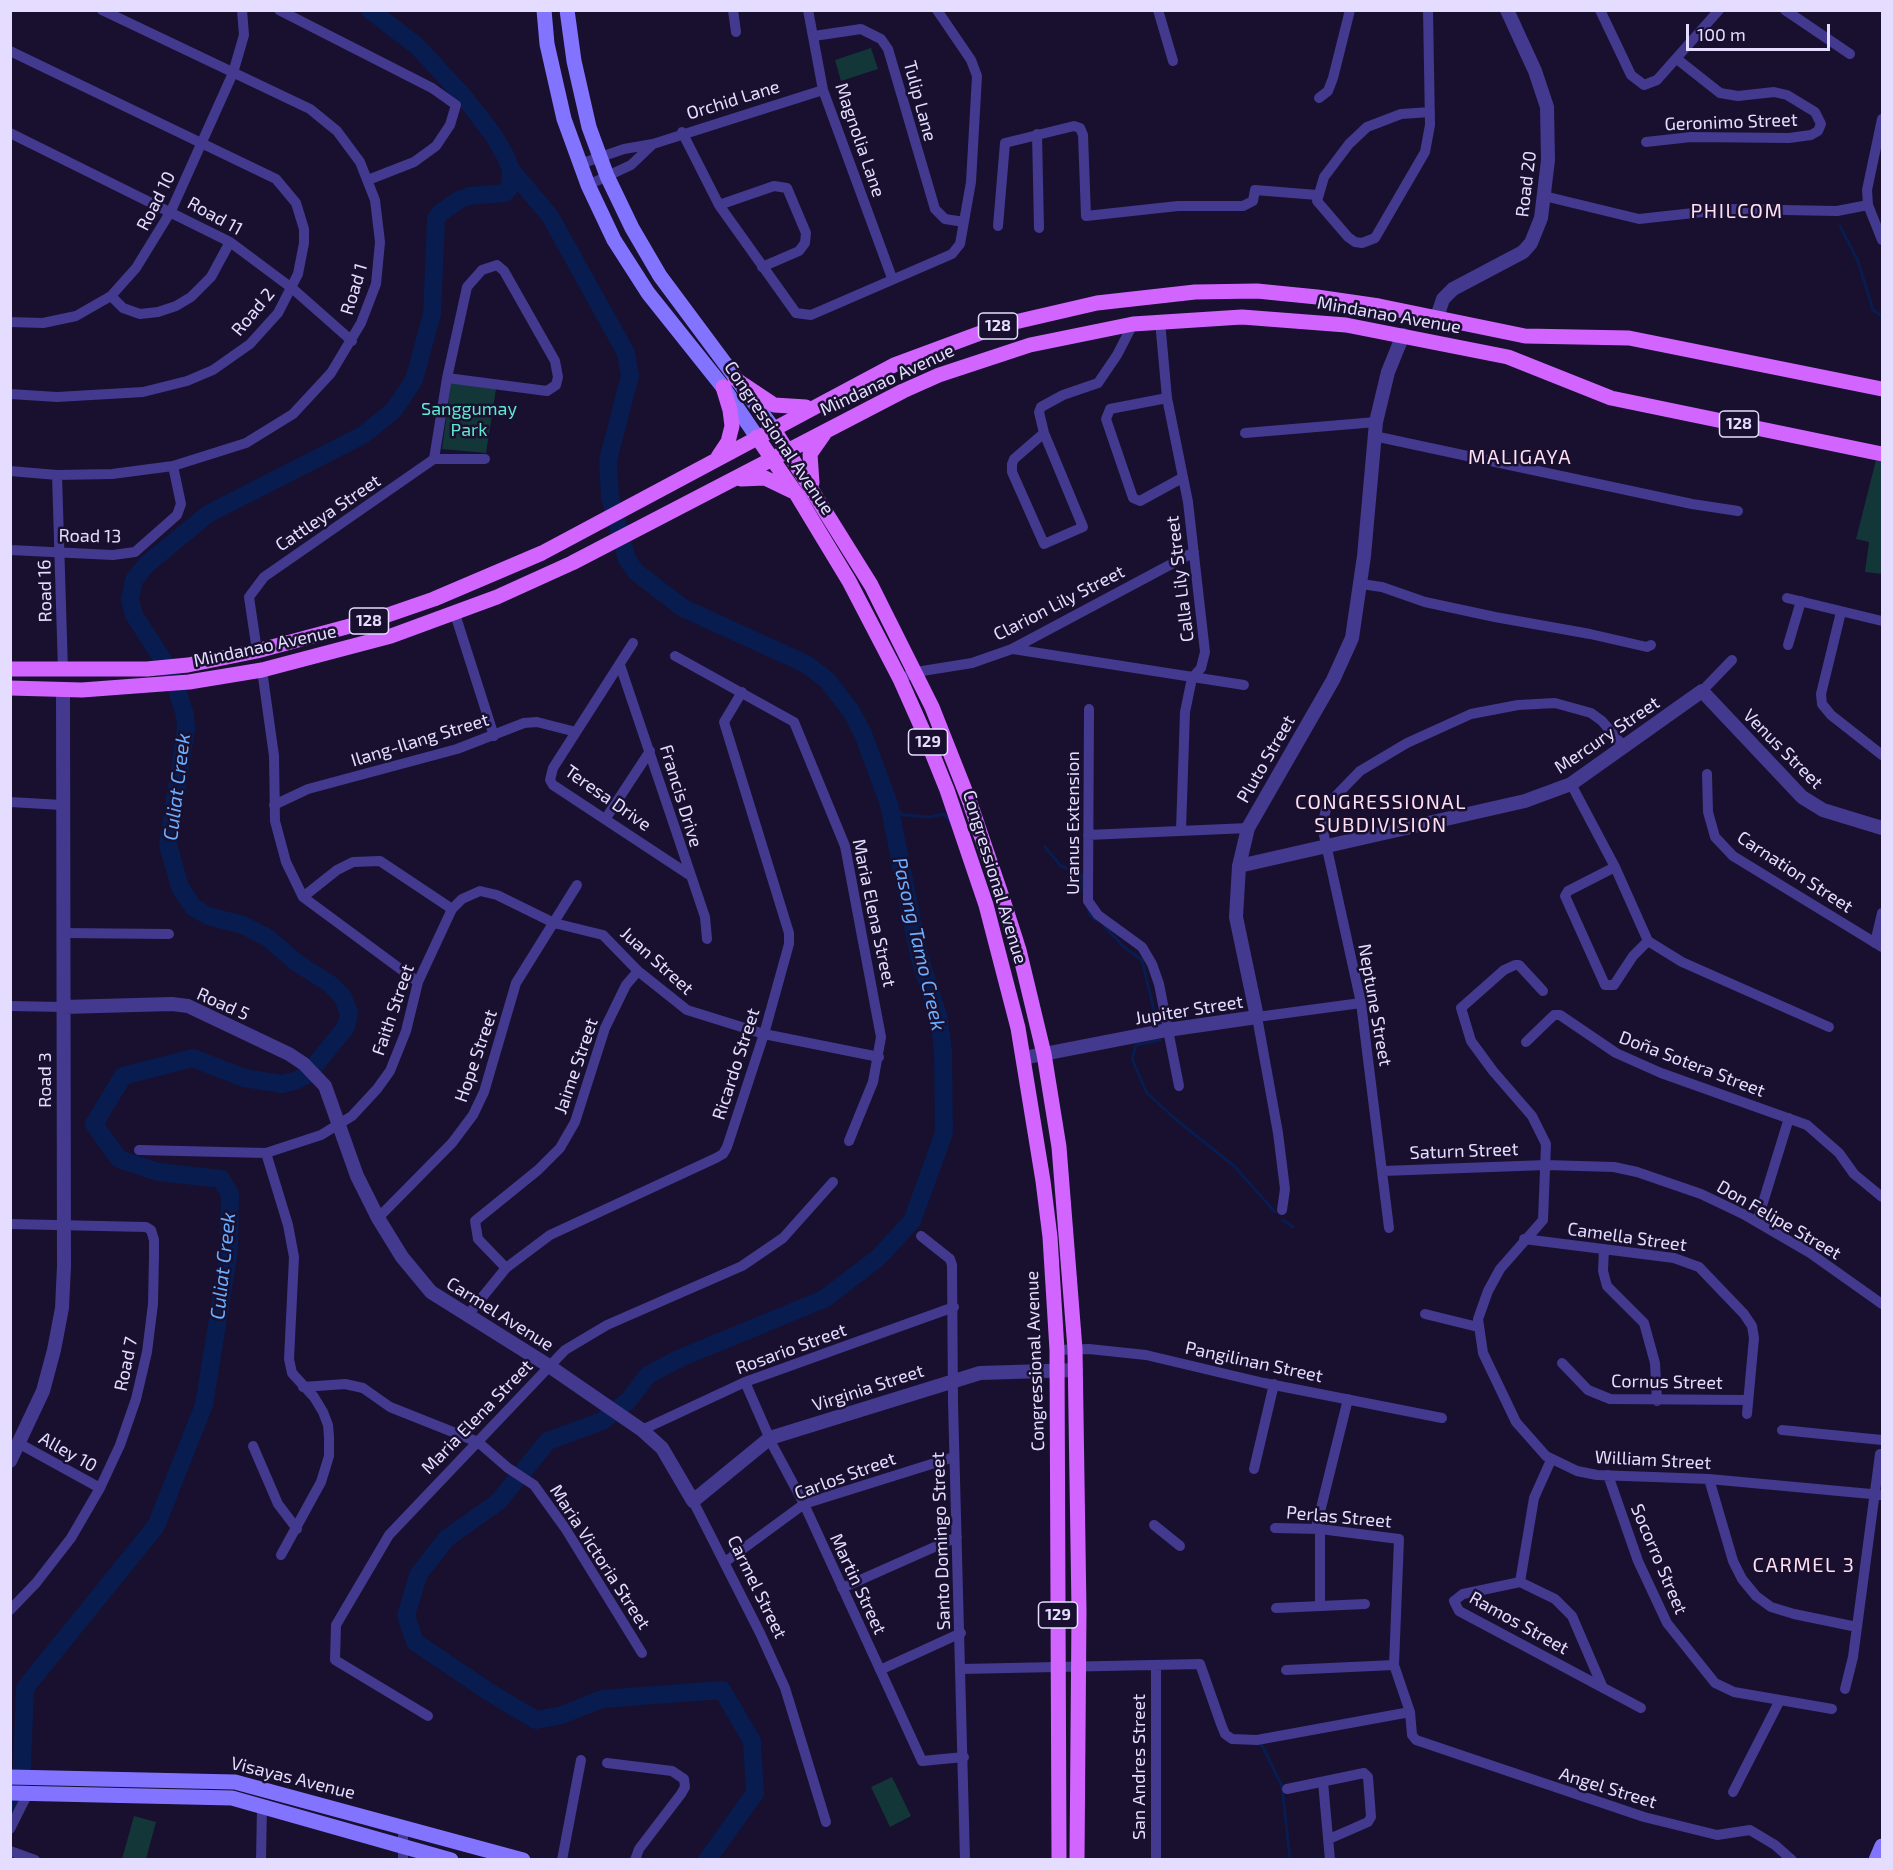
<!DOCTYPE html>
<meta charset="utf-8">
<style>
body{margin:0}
#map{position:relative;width:1893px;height:1870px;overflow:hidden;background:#18102e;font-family:"Exo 2",sans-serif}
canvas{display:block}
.frame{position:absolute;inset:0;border:12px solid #e4ddff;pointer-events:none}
.scale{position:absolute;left:1686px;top:24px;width:144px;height:27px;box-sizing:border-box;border:3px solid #e4ddff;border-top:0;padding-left:8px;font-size:18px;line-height:21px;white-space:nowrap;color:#e4ddff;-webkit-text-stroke:4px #18102e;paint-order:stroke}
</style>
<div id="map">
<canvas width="1893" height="1870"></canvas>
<div class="frame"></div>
<div class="scale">100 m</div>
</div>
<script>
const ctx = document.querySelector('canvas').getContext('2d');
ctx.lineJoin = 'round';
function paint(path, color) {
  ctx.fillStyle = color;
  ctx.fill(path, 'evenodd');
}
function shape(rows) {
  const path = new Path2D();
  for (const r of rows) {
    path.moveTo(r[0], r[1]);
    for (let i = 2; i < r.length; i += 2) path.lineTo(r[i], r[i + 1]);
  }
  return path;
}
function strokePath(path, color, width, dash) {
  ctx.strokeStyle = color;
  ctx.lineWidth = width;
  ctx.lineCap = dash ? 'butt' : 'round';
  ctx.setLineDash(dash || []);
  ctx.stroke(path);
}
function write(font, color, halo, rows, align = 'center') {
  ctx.font = font + ' "Exo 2",sans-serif';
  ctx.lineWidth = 5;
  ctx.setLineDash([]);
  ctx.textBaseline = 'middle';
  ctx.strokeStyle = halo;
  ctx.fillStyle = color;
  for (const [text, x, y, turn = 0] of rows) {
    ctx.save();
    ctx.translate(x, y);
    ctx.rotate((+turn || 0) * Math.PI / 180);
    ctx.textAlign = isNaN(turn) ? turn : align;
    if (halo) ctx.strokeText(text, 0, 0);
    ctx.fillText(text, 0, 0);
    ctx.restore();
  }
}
paint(shape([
 [871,48,878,69,841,81,835,60],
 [451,383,496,389,486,453,442,449],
 [1876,460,1882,462,1882,574,1865,572,1869,542,1856,539],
 [892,1777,911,1816,890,1827,871,1787],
 [134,1816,156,1822,146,1859,122,1859]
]), '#133638');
strokePath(shape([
 [1840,226,1858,261,1873,310,1882,316],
 [889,804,903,815,930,817,944,814,951,823],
 [1045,847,1061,866,1081,874,1083,891],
 [1088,909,1090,915,1096,920],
 [1104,926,1124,947,1142,960,1158,1027],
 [1160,1040,1136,1045,1132,1059,1147,1093,1174,1118,1234,1166,1275,1212],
 [1283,1220,1293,1227],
 [1260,1741,1282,1786,1290,1860]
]), '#081c4f', 3);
strokePath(shape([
 [511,170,550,216,626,353,630,376,608,460,610,497,627,559,636,572,683,608,806,664,827,680,851,711,863,734,889,804,919,956,939,1019,943,1052,944,1133,912,1221,878,1258,824,1299,678,1359,648,1375,628,1401,602,1421,548,1441,498,1502,447,1538,418,1575,406,1616,415,1642,489,1692,536,1720,562,1715,602,1699,722,1690,752,1741,755,1793,707,1860],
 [10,1809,20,1789,22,1767,25,1688,156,1526,204,1405,229,1251,230,1194,221,1179,158,1172,119,1159,94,1124,123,1076,193,1058,244,1078,282,1084,295,1081,307,1075,346,1027,349,1013,343,997,330,984,297,963,268,938,243,925,208,916,193,907,180,887,168,845,186,729,185,715,172,674,134,615,130,599,134,580,147,564,208,514,363,435,394,410,414,380,432,314,436,219,440,213,459,200,469,196,505,193,510,187,511,170,506,157,494,136,465,98,417,46,370,10]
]), '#081c4f', 18);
strokePath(shape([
 [279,10,432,88,456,105,450,125,436,146,414,162,368,180],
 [733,10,736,32],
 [808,10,823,90,892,278],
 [1158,10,1173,61],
 [1428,10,1430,125,1425,152,1375,238,1362,243,1355,242,1348,237,1317,201,1324,177,1349,144,1367,127,1401,114,1430,112],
 [1600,10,1631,75,1644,85,1657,80,1719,10],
 [1785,10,1850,54],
 [814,36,861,29,881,39,888,49,935,209,945,219,964,222],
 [10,51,276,179,296,203,304,229,304,243,298,274,278,313,250,344,213,370,187,381,143,392,57,397,10,394],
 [1319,98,1328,91,1333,78,1350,10],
 [1882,119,1867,190,1868,205,1882,240],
 [682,132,719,205,796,313,811,315,952,254,960,244,971,182,977,76,971,60,937,10],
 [10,133,230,242,293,289,352,341],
 [1037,134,1039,228],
 [1646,142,1691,137,1789,138,1811,135,1818,131,1821,124,1815,112,1787,95,1774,92,1738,96,1720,93,1677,59],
 [580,164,624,149,653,144,823,90],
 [588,185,631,165,653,144],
 [1544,196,1639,219,1730,209,1837,211,1868,205],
 [719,205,774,186,787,188,806,233,805,243,799,251,762,267],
 [998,226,1005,143,1074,126,1080,128,1083,135,1086,216,1178,206,1243,206,1253,201,1255,190,1317,195],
 [111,296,123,308,140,314,158,312,176,306,191,297,211,277,230,242],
 [1160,321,1167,398,1188,502,1205,652,1201,668,1192,678,1185,712,1181,830],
 [10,322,43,323,76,316,111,296,136,268,171,211,233,73,244,35,242,10],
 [1167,398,1110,409,1106,419,1133,498,1140,501,1182,478],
 [1044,433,1014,459,1012,464,1012,472,1044,544,1083,527,1044,433,1039,412,1041,407,1063,395,1098,383,1117,355,1133,324],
 [1245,433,1376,422],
 [1374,436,1692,504,1738,511],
 [434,459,447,378,467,287,482,270,497,265,504,271,555,361,558,377,556,385,547,391,447,378],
 [10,471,57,475,112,474,173,466,246,443,293,414,331,373,361,323,376,284,380,242,375,200,360,162,337,131,310,109,102,10],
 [57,475,63,671],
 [10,550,113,555,135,552,177,515,181,504,173,466],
 [1361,584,1382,587,1425,602,1495,617,1590,634,1647,647,1651,645],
 [1787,598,1882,621],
 [1841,612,1821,694,1822,704,1831,715,1882,755],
 [455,614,494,736],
 [633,643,553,768,550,780,553,785,688,874],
 [1788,645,1801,601],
 [1013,649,1244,685],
 [257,651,249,597,264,577,434,459,485,459],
 [675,656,794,722,845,846,881,1037,873,1082,849,1141],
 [620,665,705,917,707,939],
 [262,670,274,756,275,821,286,862,303,897,418,982],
 [900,679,916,672,972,663,1012,649,1194,552],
 [1702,691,1732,660],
 [1089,709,1088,901,1098,915,1142,947,1152,964,1159,984,1179,1086],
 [1707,774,1708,812,1715,837,1733,856,1882,947],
 [1571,784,1615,867,1648,941,1682,962,1829,1027],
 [10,802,62,805],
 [274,805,308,789,457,749,524,723,537,722,576,732],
 [606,818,650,751],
 [1088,835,1248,828],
 [1615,867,1568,891,1565,896,1605,985,1614,985,1633,956,1648,941],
 [303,897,337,870,353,862,380,861,452,909],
 [63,933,169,934],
 [1875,943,1882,913],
 [1543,991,1519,965,1515,965,1504,970,1461,1008,1471,1041,1493,1071,1532,1116,1546,1144,1543,1220,1500,1269,1488,1291,1478,1319,1483,1353,1516,1422,1546,1456,1577,1471,1597,1475,1709,1479,1882,1495],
 [10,1006,63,1007],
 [1526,1042,1554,1015,1560,1015,1616,1053,1661,1073,1807,1125,1839,1153,1854,1174,1882,1197],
 [139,1150,266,1153,321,1135,352,1116,377,1089,390,1071,406,1031,418,982,452,909,462,899,480,891,497,895,554,923,603,935,638,971,687,1010,764,1034,879,1057],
 [266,1153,288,1225,294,1257,289,1359,292,1373,314,1397,323,1412,328,1425,329,1437,329,1456,321,1482,281,1555],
 [1383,1171,1546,1165,1614,1167,1637,1172,1701,1194,1743,1214,1810,1253,1882,1304],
 [1282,1210,1285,1189,1278,1133,1257,1017,1361,1003],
 [378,1218,452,1143,473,1115,484,1092,516,983,577,885],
 [1757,1222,1789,1118],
 [10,1224,146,1227,151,1230,154,1240,154,1256,153,1304,147,1352,136,1399,120,1445,100,1488,71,1538,36,1583,10,1610],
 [1389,1228,1361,1003,1322,826,1327,805,1360,771,1407,743,1471,714,1518,705,1555,703,1591,713,1602,721,1624,747],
 [921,1236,950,1259,952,1265,953,1402,965,1860],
 [1524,1239,1674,1258,1699,1267,1744,1314,1752,1326,1754,1338,1747,1414],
 [1604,1249,1603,1271,1607,1286,1644,1323,1655,1363,1657,1401],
 [506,1268,478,1239,475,1221,538,1170,560,1148,575,1122,605,1028,626,985,638,971],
 [1425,1314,1478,1327],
 [467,1316,506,1268,550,1235,716,1158,723,1154,727,1147,764,1034,789,944,789,933,724,722,742,692],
 [1057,1350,1089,1349,1146,1355,1264,1383,1442,1418],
 [1562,1363,1588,1390,1610,1399,1748,1400],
 [745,1382,773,1446,804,1504,922,1761,964,1757],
 [303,1387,345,1384,363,1388,390,1407,478,1442,508,1468,534,1485,565,1528,642,1653],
 [642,1430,745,1382,954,1307],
 [1782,1430,1882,1440],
 [20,1444,100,1488],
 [253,1446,278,1504,297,1529],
 [1254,1469,1274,1384],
 [1608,1475,1638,1561,1667,1623,1715,1683,1734,1692,1832,1709],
 [1709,1479,1733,1561,1742,1579,1756,1596,1771,1607,1794,1614,1857,1627],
 [693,1501,760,1633,785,1688,826,1822],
 [1154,1525,1180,1546],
 [1275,1528,1320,1529,1399,1539,1394,1665,1410,1712,1412,1735,1416,1740,1644,1817,1717,1835,1750,1830,1775,1845,1792,1860],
 [1316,1528,1348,1399],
 [725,1562,804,1504,954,1457],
 [1520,1582,1534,1498,1551,1460],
 [842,1588,957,1537],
 [1320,1606,1320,1529],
 [1276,1608,1365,1604],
 [1156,1665,1156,1860],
 [961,1669,1200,1664,1221,1724,1225,1734,1232,1739,1257,1740,1410,1712],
 [880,1670,961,1633],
 [1286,1670,1394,1665],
 [1603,1688,1572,1616,1555,1599,1520,1582,1463,1594,1454,1601,1459,1611,1641,1708],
 [1845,1689,1853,1657,1880,1454],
 [428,1716,335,1660,336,1625,389,1535,565,1350,607,1325,742,1266,783,1238,833,1182],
 [607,1763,672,1771,684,1779,685,1787,681,1794,639,1849,635,1860],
 [1323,1782,1330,1860],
 [1287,1789,1364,1773,1368,1777,1371,1817,1368,1822,1329,1839],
 [1733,1792,1780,1700],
 [10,1829,28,1793],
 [10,1851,35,1860],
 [261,1860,262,1806],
 [403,1860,403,1827],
 [562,1860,581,1760]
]), '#43398f', 10);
strokePath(shape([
 [1437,317,1443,299,1453,289,1523,252,1531,243,1541,218,1548,160,1547,107,1535,71,1507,10],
 [1239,866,1525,801,1571,784,1702,691,1802,797,1823,810,1882,828],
 [63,1007,172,1004,188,1006,289,1054,304,1064,325,1086,357,1176,378,1218,402,1257,431,1292,549,1366,642,1430,662,1448,693,1501,770,1438,980,1373,1076,1370],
 [1023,1058,1167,1030,1257,1017,1236,917,1239,866,1248,828,1333,680,1352,638,1364,556,1376,422,1388,372,1403,335],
 [10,1461,43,1391,54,1350,62,1308,64,1266,63,690]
]), '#43398f', 14);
strokePath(shape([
 [544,10,547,44,564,119,588,185,614,240,648,293,723,387,757,437],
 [567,10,574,61,589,127,607,176,632,228,660,276,773,428],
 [10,1777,235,1782,523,1860],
 [10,1793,232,1798,451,1860],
 [1876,1860,1882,1846]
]), '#8374ff', 15);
strokePath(shape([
 [735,379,774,405,806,407],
 [773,428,871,585,932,707,970,803,1002,897,1019,950,1044,1054,1059,1147,1075,1349,1079,1611,1077,1860],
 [757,437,797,495,849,581,900,679,924,733,947,790,986,905,1018,1028,1043,1181,1050,1237,1057,1350,1059,1860],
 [718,457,728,442,732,426,730,410,723,387],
 [741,479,765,478,792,491],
 [812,483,810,454,824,434],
 [10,669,147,669,188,665,257,651,376,619,434,599,542,553,894,365,1002,325,1097,303,1195,292,1257,291,1317,297,1379,306,1525,336,1629,338,1882,389],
 [10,688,82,690,189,682,262,670,391,636,497,597,572,563,903,391,939,375,1030,345,1133,324,1242,317,1346,325,1508,357,1611,398,1882,454]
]), '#d264ff', 15);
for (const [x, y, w] of [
 [998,326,39],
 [1739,424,39],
 [369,621,39],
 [928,742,39],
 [1058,1615,39]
]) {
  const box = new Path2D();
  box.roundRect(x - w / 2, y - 13, w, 26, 4.5);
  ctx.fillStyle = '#18102e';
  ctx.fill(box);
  strokePath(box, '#e4ddff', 1.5);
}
write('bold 16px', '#e4ddff', null, [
 ["128",998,326],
 ["128",1739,424],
 ["128",369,621],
 ["129",928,742],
 ["129",1058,1615]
]);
write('18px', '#e4ddff', '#18102e', [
 ["Orchid Lane",733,100,-17],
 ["Tulip Lane",920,101,75],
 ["Geronimo Street",1731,122,-2],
 ["Magnolia Lane",860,140,71],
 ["Road 20",1526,184,-83],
 ["Road 10",156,201,-63],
 ["Road 11",215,216,29],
 ["Road 1",354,289,-73],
 ["Road 2",253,312,-50],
 ["Mindanao Avenue",1389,315,10],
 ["Mindanao Avenue",887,380,-25],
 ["Congressional Avenue",779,438,56],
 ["Cattleya Street",328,513,-34],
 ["Road 13",90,536,1],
 ["Calla Lily Street",1180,579,-97],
 ["Road 16",45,591,-91],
 ["Clarion Lily Street",1059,603,-27],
 ["Mindanao Avenue",265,646,-12],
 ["Mercury Street",1607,735,-34],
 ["Ilang-Ilang Street",420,740,-17],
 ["Venus Street",1783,749,45],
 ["Pluto Street",1266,759,-60],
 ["Francis Drive",681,796,73],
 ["Teresa Drive",608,798,35],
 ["Uranus Extension",1073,823,-90],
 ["Carnation Street",1795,872,33],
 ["Congressional Avenue",995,877,73],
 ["Maria Elena Street",874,913,78],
 ["Juan Street",657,961,42],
 ["Road 5",223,1004,24],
 ["Neptune Street",1375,1005,80],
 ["Faith Street",393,1010,-71],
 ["Jupiter Street",1189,1010,-9],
 ["Hope Street",476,1056,-71],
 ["Ricardo Street",736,1064,-72],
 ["Doña Sotera Street",1692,1064,21],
 ["Jaime Street",576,1066,-71],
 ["Road 3",45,1080,-90],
 ["Saturn Street",1464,1151,-2],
 ["Don Felipe Street",1779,1220,30],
 ["Camella Street",1627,1237,8],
 ["Carmel Avenue",500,1314,32],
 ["Rosario Street",791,1349,-20],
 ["Congressional Avenue",1035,1361,-92],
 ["Pangilinan Street",1254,1362,12],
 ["Road 7",126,1364,-78],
 ["Cornus Street",1667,1382,1],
 ["Virginia Street",868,1388,-18],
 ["Maria Elena Street",477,1417,-46],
 ["Alley 10",68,1452,29],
 ["William Street",1653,1460,3],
 ["Carlos Street",845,1476,-20],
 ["Perlas Street",1339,1517,5],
 ["Santo Domingo Street",941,1541,-92],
 ["Maria Victoria Street",600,1557,57],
 ["Socorro Street",1659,1559,67],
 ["Martin Street",858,1584,65],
 ["Carmel Street",757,1587,64],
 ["Ramos Street",1519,1623,29],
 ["San Andres Street",1139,1767,-90],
 ["Visayas Avenue",293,1778,14],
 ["Angel Street",1608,1788,17]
]);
write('18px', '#60e8d1', '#18102e', [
 ["Sanggumay",469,409],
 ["Park",469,430]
]);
ctx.letterSpacing = '1.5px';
write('20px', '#ffdff1', '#18102e', [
 ["PHILCOM",1737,211],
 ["MALIGAYA",1520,457],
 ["CONGRESSIONAL",1381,802],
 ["SUBDIVISION",1381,825],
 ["CARMEL 3",1804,1565]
]);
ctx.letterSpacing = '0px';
write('italic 20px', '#6baeff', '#18102e', [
 ["Culiat Creek",177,787,-83],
 ["Pasong Tamo Creek",919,944,77],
 ["Culiat Creek",223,1266,-84]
]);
</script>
